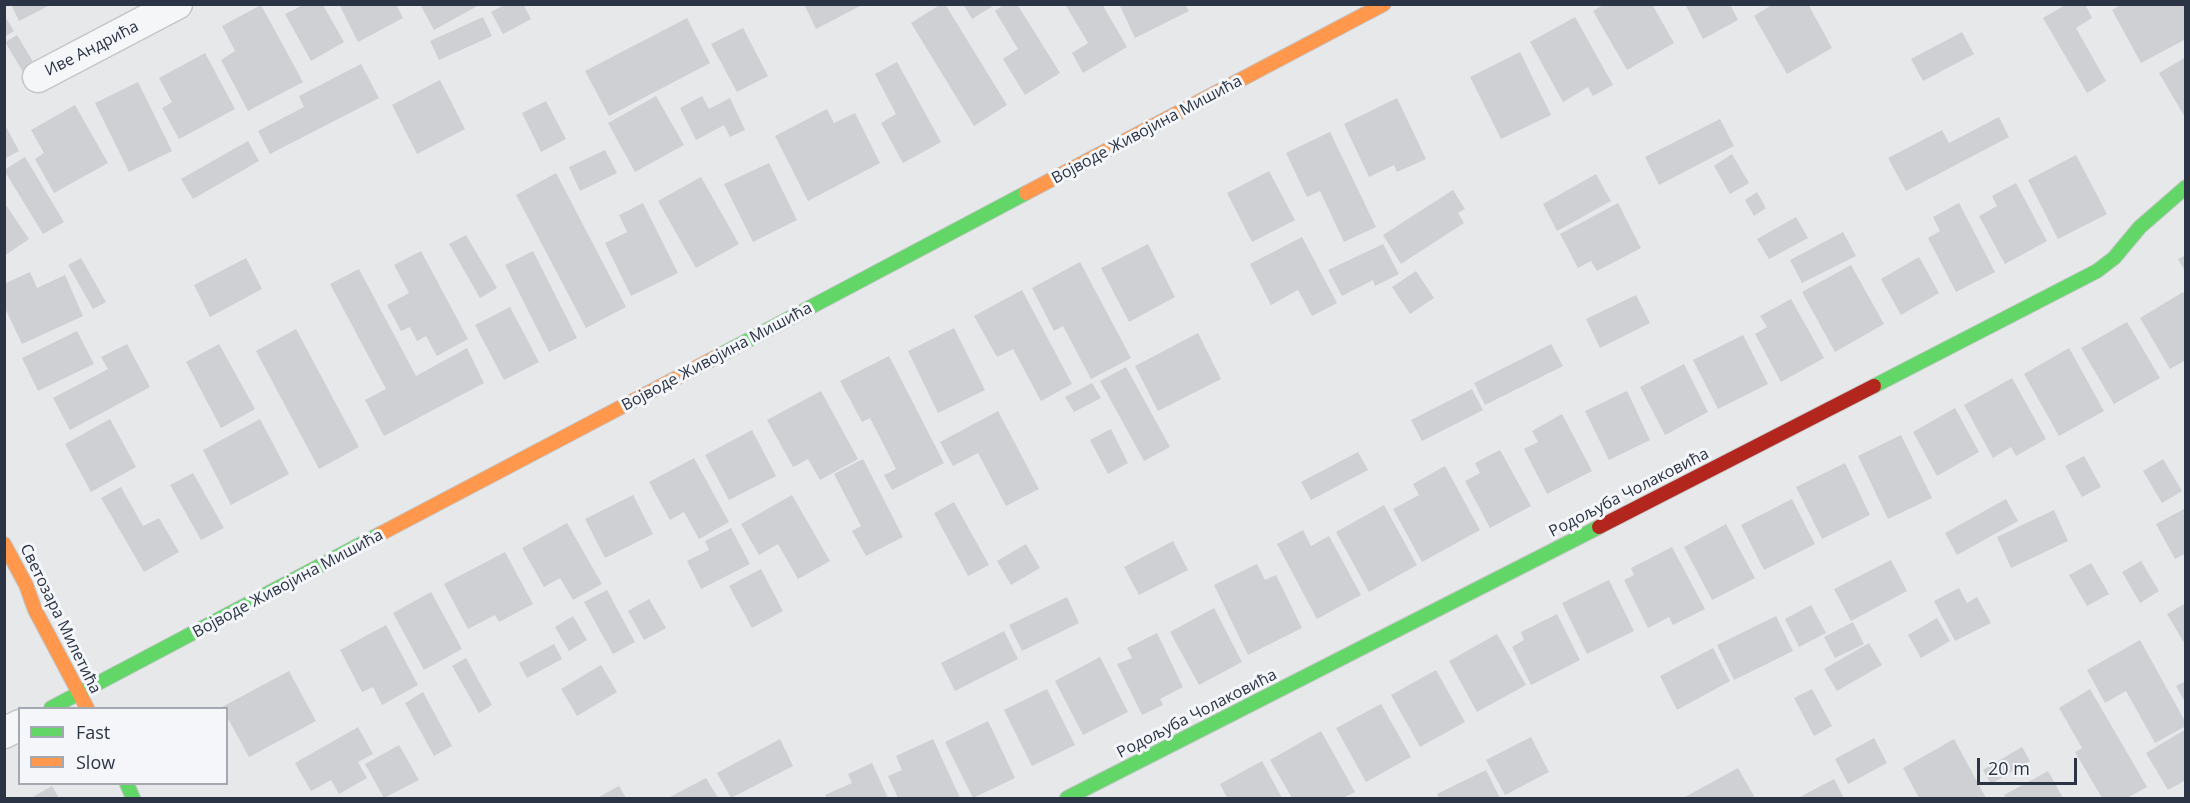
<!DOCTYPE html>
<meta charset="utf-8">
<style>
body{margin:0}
#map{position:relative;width:2190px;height:803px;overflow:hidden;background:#e6e8ea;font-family:"Open Sans",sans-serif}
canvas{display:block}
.frame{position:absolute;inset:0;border:6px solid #2b3445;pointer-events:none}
.legend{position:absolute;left:18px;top:707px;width:210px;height:78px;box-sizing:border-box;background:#f4f6f9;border:2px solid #a4a8b1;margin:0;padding:8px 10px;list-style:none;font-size:18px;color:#2b3445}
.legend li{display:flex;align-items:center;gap:12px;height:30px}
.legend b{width:30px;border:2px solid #a4a8b1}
.scale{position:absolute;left:1977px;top:758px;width:100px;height:27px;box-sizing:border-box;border:3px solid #2b3445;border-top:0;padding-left:8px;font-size:18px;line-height:21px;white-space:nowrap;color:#2b3445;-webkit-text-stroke:4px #f4f6f9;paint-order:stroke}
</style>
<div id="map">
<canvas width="2190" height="803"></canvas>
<div class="frame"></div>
<ul class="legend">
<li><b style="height:8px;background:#63d668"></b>Fast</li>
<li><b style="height:8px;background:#ff974d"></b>Slow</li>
</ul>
<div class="scale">20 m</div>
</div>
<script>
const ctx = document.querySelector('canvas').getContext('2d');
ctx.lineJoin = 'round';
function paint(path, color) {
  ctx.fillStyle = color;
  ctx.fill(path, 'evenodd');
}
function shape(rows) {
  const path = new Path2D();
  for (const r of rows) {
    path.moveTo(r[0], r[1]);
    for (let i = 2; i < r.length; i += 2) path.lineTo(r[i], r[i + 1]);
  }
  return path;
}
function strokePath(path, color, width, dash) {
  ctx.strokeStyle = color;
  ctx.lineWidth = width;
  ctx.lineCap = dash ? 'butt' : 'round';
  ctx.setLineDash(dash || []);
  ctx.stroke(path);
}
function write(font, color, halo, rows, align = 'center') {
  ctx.font = font + ' "Open Sans",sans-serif';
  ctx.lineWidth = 6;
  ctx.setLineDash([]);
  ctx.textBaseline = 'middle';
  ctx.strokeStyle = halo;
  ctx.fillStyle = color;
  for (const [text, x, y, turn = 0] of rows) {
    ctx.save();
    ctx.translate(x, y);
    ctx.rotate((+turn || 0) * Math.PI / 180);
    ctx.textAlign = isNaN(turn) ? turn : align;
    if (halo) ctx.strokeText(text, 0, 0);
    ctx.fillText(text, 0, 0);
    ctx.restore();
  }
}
paint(shape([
 [11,4,52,4,19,21],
 [339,4,396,4,403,18,358,42],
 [420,4,481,4,434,30],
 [506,4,523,4,531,19,503,34,491,12],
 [804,4,864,4,816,29],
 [941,4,945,4,1007,105,974,126,911,23],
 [963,4,996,4,972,19],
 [1005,4,1017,4,1060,73,1025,95,1003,59,1018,49,995,11],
 [1065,4,1102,4,1127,47,1083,73,1072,53,1088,43],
 [1119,4,1185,4,1189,11,1135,38],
 [1605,4,1652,4,1674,43,1627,70,1593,11],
 [1685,4,1730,4,1738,20,1703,39],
 [1773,4,1808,4,1832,48,1787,74,1754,16],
 [2067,4,2085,4,2092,18,2076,28,2106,81,2087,93,2043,18],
 [2122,4,2184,4,2186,39,2141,63,2112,10],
 [261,5,303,82,248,111,221,60,235,51,222,26],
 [303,5,323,5,344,42,311,61,285,14],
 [4,15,14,31,4,37],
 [483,17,492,36,439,60,430,41],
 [1575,17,1613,85,1593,96,1588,87,1563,102,1530,42],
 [687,18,710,63,609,116,585,71],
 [743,28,768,76,737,92,711,44],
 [1962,32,1974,54,1923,81,1911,59],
 [17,35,35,65,23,72,5,42],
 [1520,52,1551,115,1501,139,1470,77],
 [205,53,235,109,179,139,162,108,172,102,159,78],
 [2186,57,2186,119,2159,73],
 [897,62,941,142,903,163,881,123,896,114,875,74],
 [361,64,379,98,270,154,258,131,304,107,299,96],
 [440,80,465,129,417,154,392,105],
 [138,82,172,151,129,172,95,103],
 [656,96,684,145,635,172,608,123],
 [702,96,709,109,730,98,745,130,730,137,724,125,696,140,680,108],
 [1397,98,1426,159,1397,172,1394,165,1369,177,1344,124],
 [546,101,566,139,541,152,522,113],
 [75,105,108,163,54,193,35,159,44,153,31,130],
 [827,109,834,123,855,113,880,163,808,201,775,136],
 [1999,117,2009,137,1906,191,1888,158,1942,130,1949,143],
 [1720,119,1734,146,1659,185,1645,157],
 [4,123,19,151,4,159],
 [1330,132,1376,227,1344,242,1320,191,1307,197,1286,153],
 [248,141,259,161,193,199,181,179],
 [605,150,617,173,580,191,569,167],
 [1732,154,1749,183,1730,194,1714,166],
 [2076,155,2107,214,2058,239,2028,180],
 [25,157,64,222,43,234,4,170],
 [769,163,797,220,753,242,724,184],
 [1269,171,1295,220,1252,242,1227,193],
 [556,173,626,307,586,328,516,195],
 [1596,174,1611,201,1557,231,1543,204],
 [701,177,739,244,696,268,658,201],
 [2016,183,2047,241,2005,264,1979,216,1997,206,1992,196],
 [1453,190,1465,209,1458,213,1464,223,1401,264,1383,235],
 [1757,192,1766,208,1754,216,1745,200],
 [4,202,29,239,4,256],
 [643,203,678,273,631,296,605,243,627,232,619,215],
 [1618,203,1641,248,1597,271,1591,261,1578,268,1560,234],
 [1959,203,1995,272,1956,292,1928,238,1940,231,1933,217],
 [1796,217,1808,238,1769,259,1757,239],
 [1843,232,1856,256,1802,283,1790,260],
 [466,235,497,288,480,298,449,244],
 [1302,237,1337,303,1312,316,1298,290,1271,305,1250,264],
 [1148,244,1175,297,1129,322,1101,268],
 [1383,244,1399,274,1375,286,1373,280,1342,296,1328,270],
 [421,251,468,339,437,356,426,336,417,341,410,327,401,331,387,305,409,293,394,265],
 [533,251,577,338,549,352,505,265],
 [2186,255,2186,273,2178,259],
 [1919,257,1939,293,1901,315,1881,279],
 [81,258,106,302,93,309,68,265],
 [246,258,262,289,210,317,194,285],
 [1080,262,1131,358,1091,379,1063,326,1054,331,1032,288],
 [1851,265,1884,324,1835,352,1802,292],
 [359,269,416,376,467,348,484,383,384,436,365,400,386,389,330,284],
 [1416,271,1434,298,1410,314,1392,287],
 [30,272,37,288,65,275,83,316,22,344,4,306,4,284],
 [1022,290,1072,384,1041,401,1013,349,997,357,974,316],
 [2183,292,2186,297,2186,360,2170,369,2140,318],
 [1636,295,1650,323,1600,348,1586,319],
 [1791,299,1824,358,1781,382,1755,334,1767,327,1760,316],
 [510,307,539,362,504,380,475,325],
 [2127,322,2160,378,2114,404,2081,348],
 [954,328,985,390,938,413,908,351],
 [296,329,359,447,319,469,256,351],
 [77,331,94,364,38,391,22,358],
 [1198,333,1221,379,1158,411,1135,366],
 [1743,335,1768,384,1718,409,1693,360],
 [127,344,150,387,70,430,53,398,108,369,101,357],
 [219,344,255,409,221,428,186,362],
 [1551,344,1563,366,1485,405,1474,383],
 [2069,348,2104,411,2059,436,2024,374],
 [889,356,944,463,892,490,884,475,896,469,870,418,862,422,840,381],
 [1684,364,1708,412,1665,435,1640,387],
 [1126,367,1170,447,1144,461,1100,381],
 [2012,378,2046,439,2016,456,2011,447,1993,458,1964,405],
 [1092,383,1101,398,1074,412,1065,397],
 [1472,389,1483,410,1422,441,1411,420],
 [821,391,858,459,820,480,808,459,793,467,767,420],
 [1627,391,1650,440,1609,460,1585,411],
 [1955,408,1979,452,1937,476,1913,432],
 [998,411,1039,489,1006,506,978,453,953,466,940,442],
 [1562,414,1592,471,1547,494,1524,449,1538,442,1532,431],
 [110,419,136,467,91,492,65,444],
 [260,419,289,474,231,505,203,450],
 [1111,429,1128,463,1108,474,1090,440],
 [752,430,776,476,729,500,705,455],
 [1901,435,1932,498,1888,519,1858,456],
 [1500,450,1531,506,1490,528,1465,481,1480,473,1475,463],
 [1358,452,1368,470,1311,500,1301,482],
 [2084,456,2101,487,2082,497,2065,466],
 [694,458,729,522,699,539,684,512,670,520,649,482],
 [863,459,903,537,866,556,852,531,861,526,834,474],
 [2163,459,2182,491,2162,503,2143,471],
 [1845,463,1870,515,1822,539,1796,487],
 [1445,466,1480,530,1422,562,1393,509,1419,495,1413,484],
 [193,473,224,528,201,540,170,485],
 [121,487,143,526,159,518,179,552,144,572,101,498],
 [633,495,653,534,605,558,585,519],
 [792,495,830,561,798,579,778,544,759,555,741,524],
 [1792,499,1815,544,1764,570,1741,525],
 [2006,499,2018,521,1957,555,1945,533],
 [954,502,989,565,968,576,934,513],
 [1384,505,1417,565,1369,592,1336,532],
 [2186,508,2186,553,2175,559,2156,524],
 [2054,510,2068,541,2011,568,1997,537],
 [567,523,602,584,573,600,560,578,544,587,522,548],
 [1726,524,1755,578,1712,600,1684,547],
 [731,528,750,564,701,589,687,561,709,550,705,541],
 [1303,530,1311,546,1329,536,1361,595,1317,619,1277,544],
 [1173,541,1188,570,1139,595,1124,567],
 [1026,544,1040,568,1011,585,997,561],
 [1672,547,1705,609,1673,625,1669,617,1648,628,1624,580,1634,575,1631,568],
 [505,552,533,604,499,622,495,615,468,629,444,584],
 [1891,560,1907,591,1851,621,1834,589],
 [2141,561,2159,591,2140,603,2122,572],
 [2091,563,2109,594,2087,606,2069,575],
 [1257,564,1265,580,1276,575,1302,628,1248,655,1214,585],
 [761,569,783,611,752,628,729,586],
 [1609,580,1634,631,1587,654,1562,603],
 [1959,588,1967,603,1977,597,1991,623,1955,641,1934,601],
 [607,590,635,642,613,654,584,602],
 [431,592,462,649,424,670,393,613],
 [1067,597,1079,623,1022,651,1009,625],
 [649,599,666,628,644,640,628,611],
 [2186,603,2186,646,2167,614],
 [1811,605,1826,633,1799,647,1785,619],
 [1214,608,1242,662,1199,685,1170,632],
 [1557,614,1580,660,1531,685,1512,647,1524,640,1521,632],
 [573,616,587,640,569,651,555,627],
 [1776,616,1793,651,1734,680,1717,645],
 [1937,618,1950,641,1921,658,1908,635],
 [1853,622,1864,644,1835,658,1824,637],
 [386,625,418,685,382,705,373,687,362,692,340,650],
 [1004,631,1018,659,955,691,941,663],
 [1157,633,1183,687,1160,699,1163,705,1142,715,1117,664,1132,658,1127,648],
 [1497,634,1526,685,1477,712,1449,661],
 [2140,640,2186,723,2186,726,2155,743,2126,691,2105,703,2087,670],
 [1869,643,1882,665,1837,691,1824,669],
 [554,644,562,659,527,678,519,663],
 [1713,648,1730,681,1677,710,1660,676],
 [1100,657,1128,712,1083,735,1055,681],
 [466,658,492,705,479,713,452,666],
 [601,665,617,692,577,716,561,689],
 [1436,670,1465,722,1420,747,1391,695],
 [289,671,316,721,249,757,226,715,226,708,220,708],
 [2186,681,2186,704,2176,686],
 [1047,689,1075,745,1032,766,1004,710],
 [1812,689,1832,726,1814,736,1794,698],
 [2090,689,2147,787,2127,798,2102,798,2075,752,2082,748,2059,708],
 [423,692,452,746,434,756,405,703],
 [1381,704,1411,757,1366,782,1336,728],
 [988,721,1015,778,973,798,945,742],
 [358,727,373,754,358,762,367,778,339,794,331,780,311,791,295,763],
 [2186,729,2186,780,2168,790,2146,753],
 [1321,731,1355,792,1343,798,1292,798,1270,760],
 [1531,737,1549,772,1505,795,1486,760],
 [1874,738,1887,763,1848,784,1835,759],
 [780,739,793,766,731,798,717,773],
 [933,739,960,798,898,798,888,776,902,770,896,756],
 [1954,739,1986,798,1919,798,1903,768],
 [399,745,419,780,384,798,365,764],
 [2022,747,2030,761,1991,784,1983,770],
 [1262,761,1282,798,1227,798,1220,784],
 [872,763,888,798,827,798,825,795,852,783,848,774],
 [1738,768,1755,798,1686,798,1685,797],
 [1486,770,1500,798,1439,798,1437,794],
 [2048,771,2063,798,2006,798,2004,795],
 [706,778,718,798,668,798],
 [1834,779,1844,798,1798,798],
 [52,786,59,798,31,798],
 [619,786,626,798,597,798]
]), '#ced0d3');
const street = shape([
 [38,77,177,4],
 [4,733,20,725]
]);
const fast = shape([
 [722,354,1026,193],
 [1874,386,2097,271,2114,258,2140,227,2186,187],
 [51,708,380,534],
 [127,784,133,798],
 [1067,798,1599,527]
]);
const slow = shape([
 [1026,193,1384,4],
 [380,534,722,354],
 [4,544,26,585,35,610,87,708]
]);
const jam = shape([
 [1599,527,1874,386]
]);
strokePath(street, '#c4c6c8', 33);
strokePath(fast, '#c4c6c8', 16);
strokePath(slow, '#c4c6c8', 16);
strokePath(jam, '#c4c6c8', 16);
strokePath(street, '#f5f6f7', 30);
strokePath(fast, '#63d668', 14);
strokePath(slow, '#ff974d', 14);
strokePath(jam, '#b3261e', 14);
write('16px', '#2b3445', '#f4f6f9', [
 ["Иве Андрића",92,49,-27],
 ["Војводе Живојина Мишића",1147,130,-28],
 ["Војводе Живојина Мишића",717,357,-28],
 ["Родољуба Чолаковића",1629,493,-27],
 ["Војводе Живојина Мишића",288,584,-28],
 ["Светозара Милетића",60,619,64],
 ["Родољуба Чолаковића",1197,714,-27]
]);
</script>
